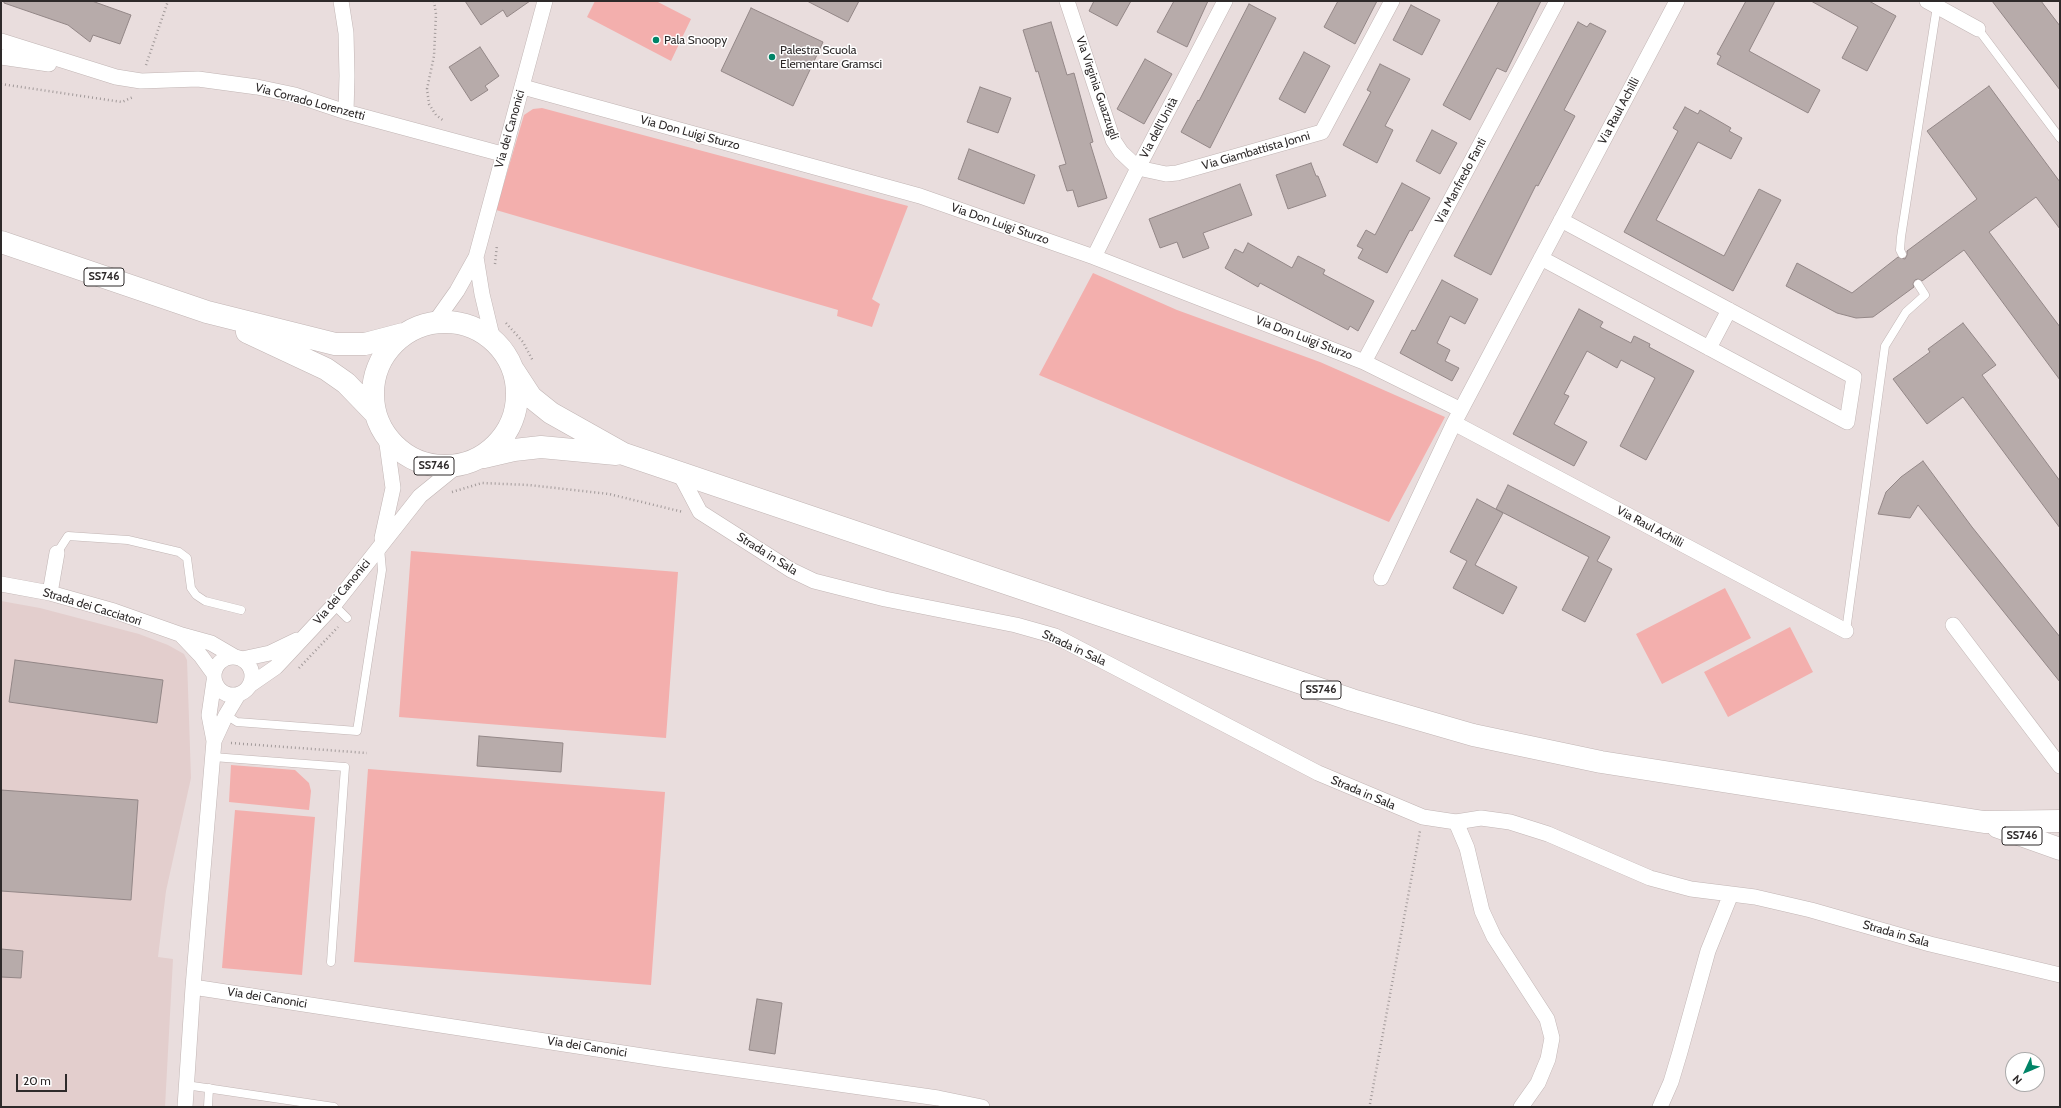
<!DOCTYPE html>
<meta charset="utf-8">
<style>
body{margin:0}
#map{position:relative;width:2061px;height:1108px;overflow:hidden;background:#e9dddd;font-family:Cabin,sans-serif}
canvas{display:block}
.frame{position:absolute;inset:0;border:2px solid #2e2a2a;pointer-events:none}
.north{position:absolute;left:2005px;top:1052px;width:40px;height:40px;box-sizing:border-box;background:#fff;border:1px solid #abaaaa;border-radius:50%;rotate:226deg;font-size:11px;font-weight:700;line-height:16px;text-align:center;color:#2e2a2a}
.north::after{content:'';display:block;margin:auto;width:14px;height:18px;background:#008467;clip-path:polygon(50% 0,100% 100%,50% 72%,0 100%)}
.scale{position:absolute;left:16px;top:1074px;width:51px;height:18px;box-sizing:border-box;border:2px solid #2e2a2a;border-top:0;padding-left:5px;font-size:12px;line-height:14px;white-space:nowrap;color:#2e2a2a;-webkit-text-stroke:3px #fff;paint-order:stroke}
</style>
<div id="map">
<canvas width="2061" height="1108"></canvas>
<div class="frame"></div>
<div class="north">N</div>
<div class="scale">20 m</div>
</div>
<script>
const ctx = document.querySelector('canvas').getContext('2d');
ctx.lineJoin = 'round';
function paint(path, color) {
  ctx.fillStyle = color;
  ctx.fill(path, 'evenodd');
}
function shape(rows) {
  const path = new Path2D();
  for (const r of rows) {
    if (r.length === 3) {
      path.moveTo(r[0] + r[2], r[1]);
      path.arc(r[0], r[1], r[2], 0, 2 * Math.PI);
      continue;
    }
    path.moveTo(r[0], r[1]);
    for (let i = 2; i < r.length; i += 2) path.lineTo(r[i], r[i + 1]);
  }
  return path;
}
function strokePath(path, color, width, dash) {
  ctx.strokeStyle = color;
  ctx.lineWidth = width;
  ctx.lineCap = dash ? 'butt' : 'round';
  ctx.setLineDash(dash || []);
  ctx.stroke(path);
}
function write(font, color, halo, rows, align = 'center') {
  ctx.font = font + ' Cabin,sans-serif';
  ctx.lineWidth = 3;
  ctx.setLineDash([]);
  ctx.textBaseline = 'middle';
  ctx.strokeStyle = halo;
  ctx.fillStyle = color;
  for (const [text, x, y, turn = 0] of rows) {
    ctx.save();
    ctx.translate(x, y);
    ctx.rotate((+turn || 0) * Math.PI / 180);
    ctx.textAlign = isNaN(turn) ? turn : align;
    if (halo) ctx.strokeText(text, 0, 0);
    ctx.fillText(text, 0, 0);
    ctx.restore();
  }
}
paint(shape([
 [1,601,40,608,139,634,168,645,184,654,187,660,191,778,166,891,158,957,173,959,165,1107,1,1107]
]), '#e3cecd');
paint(shape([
 [595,1,656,1,691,19,671,61,587,17],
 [542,108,908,206,872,299,880,304,872,327,837,316,838,310,496,210,524,115,533,109],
 [1093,273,1177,310,1320,362,1445,417,1389,522,1039,375],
 [411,551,678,572,666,738,399,717],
 [1725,588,1751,638,1662,684,1636,634],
 [1790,627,1813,672,1728,717,1704,672],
 [231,765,295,770,309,783,311,791,309,810,229,802],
 [368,769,665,792,651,985,354,962],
 [235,810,315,817,302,975,222,968]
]), '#f3afad');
const building = shape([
 [4,1,92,1,131,15,120,44,93,35,90,42,68,25,4,3,4,1],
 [465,1,530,1,507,17,503,10,481,25,465,1],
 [807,1,859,1,848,22,807,1],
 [1094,1,1131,1,1117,26,1089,11,1094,1],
 [1174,1,1208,1,1187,47,1157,32,1174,1],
 [1338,1,1377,1,1355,44,1324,27,1338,1],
 [1499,1,1541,1,1506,72,1497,68,1470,120,1443,105,1499,1],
 [1746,1,1775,1,1749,51,1820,90,1808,113,1717,64,1721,56,1717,54,1746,1],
 [1811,1,1869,1,1896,16,1867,71,1842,58,1858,27,1811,1],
 [1992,1,2041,1,2060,26,2060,90,1992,1],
 [1249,4,1276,18,1210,148,1181,132,1198,100,1199,101,1249,4],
 [1411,5,1440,20,1422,55,1393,40,1411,5],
 [751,8,823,42,793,106,721,71,751,8],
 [1051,22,1067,75,1074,73,1093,142,1090,143,1107,198,1078,207,1073,190,1067,191,1059,166,1066,164,1038,71,1036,72,1023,30,1051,22],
 [1578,22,1587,27,1590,23,1606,31,1564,110,1575,116,1538,186,1536,185,1491,275,1454,256,1578,22],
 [480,47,499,76,485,86,488,90,471,101,449,67,480,47],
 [1304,52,1330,66,1305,113,1279,99,1304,52],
 [1145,59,1172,74,1144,124,1117,109,1145,59],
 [1380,64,1410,79,1385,126,1393,130,1377,163,1343,145,1371,92,1367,90,1380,64],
 [1989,86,2060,182,2060,229,2036,197,1989,232,2060,327,2060,380,1964,250,1922,281,1918,279,1915,280,1913,284,1914,287,1873,317,1856,318,1837,313,1786,286,1797,263,1852,293,1898,257,1905,259,1907,255,1907,251,1977,199,1927,131,1989,86],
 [980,87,1011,98,998,133,967,122,980,87],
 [1685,107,1698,114,1700,110,1731,128,1729,131,1742,138,1731,159,1698,142,1656,220,1724,256,1759,189,1781,200,1733,291,1624,232,1678,131,1673,128,1685,107],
 [1432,130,1457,143,1440,174,1416,161,1432,130],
 [969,149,1035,175,1024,204,958,179,969,149],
 [1311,163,1316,176,1318,176,1326,196,1288,209,1276,175,1311,163],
 [1402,183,1430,198,1412,231,1410,230,1387,273,1358,258,1363,249,1357,246,1366,230,1375,235,1402,183],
 [1240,184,1252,215,1203,233,1209,248,1183,258,1177,242,1160,248,1149,219,1240,184],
 [1248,243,1292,268,1298,256,1325,270,1323,274,1374,301,1358,331,1350,326,1348,330,1260,283,1258,287,1225,268,1235,249,1243,253,1248,243],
 [1442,280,1478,299,1465,324,1450,316,1437,343,1450,350,1445,361,1459,368,1452,381,1400,353,1412,330,1415,331,1442,280],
 [1579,309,1603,322,1600,327,1631,343,1634,336,1650,344,1649,347,1694,371,1646,460,1620,446,1655,378,1621,360,1617,368,1587,351,1564,394,1569,396,1554,424,1587,442,1574,466,1513,434,1579,309],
 [1963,323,1996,365,1982,375,2060,481,2060,528,1963,397,1927,424,1893,379,1930,352,1928,349,1963,323],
 [1923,461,1972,527,2060,637,2060,682,1918,505,1910,518,1878,514,1886,492,1901,477,1923,461],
 [1508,485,1610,537,1597,561,1612,569,1585,622,1562,610,1589,557,1496,509,1508,485],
 [1477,499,1503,513,1475,565,1517,587,1503,614,1453,588,1467,561,1450,552,1477,499],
 [15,660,163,680,157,723,9,702,15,660],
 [479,736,563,743,561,772,477,766,479,736],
 [1,790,138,800,131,900,1,891,1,790],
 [1,949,23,951,21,978,1,977,1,949],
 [757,999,782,1003,775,1054,749,1050,757,999]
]);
paint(building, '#b7abaa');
strokePath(building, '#938787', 1);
const lane = shape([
 [1978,29,2060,138],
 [1902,254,1900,250,1901,237,1937,6],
 [57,553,68,536,128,540,179,552,187,558,191,588,196,595,205,601,241,610],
 [334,605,347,618],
 [1846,631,1885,346,1906,312,1925,295,1918,284],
 [226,715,237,722,357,731,382,570,380,548],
 [213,757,345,767,331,962],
 [186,1085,334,1107],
 [208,1107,209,1088]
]);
const street = shape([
 [341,1,346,33,347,76,346,112],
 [1067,1,1113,140,1121,152,1138,168,1166,174,1177,173,1322,132,1392,1],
 [1927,1,1978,29],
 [1,41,116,77,141,81,198,79,257,87,295,95,346,112,502,154],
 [1,57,49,64],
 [523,87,920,196,1094,257,1364,362,1461,410],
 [476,257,482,294,493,340],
 [1094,257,1138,168,1225,1],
 [1541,258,1847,422,1854,377,1561,220],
 [435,322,457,291,476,257,545,1],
 [1709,348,1729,310],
 [1364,362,1557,1],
 [1454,423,1846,631],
 [680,474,700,512,791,570,814,581,885,599,1016,625,1055,636,1318,773,1423,817,1456,822,1481,818,1510,822,1548,834,1650,878,1691,889,1755,897,1811,910,1930,944,2060,975],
 [382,538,393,488,386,437],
 [1381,578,1454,423,1677,1],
 [1,584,50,593,114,611,182,635,211,643,235,657],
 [50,593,57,553],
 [1953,625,2060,766],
 [182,636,201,656,214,674],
 [233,676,19],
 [242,659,270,653,297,640],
 [250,685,276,667,334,605,420,496,457,466],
 [214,741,226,715,238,695],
 [1456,822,1467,848,1482,911,1494,937,1547,1019,1552,1038,1548,1059,1538,1083,1521,1107],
 [193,987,662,1059,938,1098,982,1107],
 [185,1107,193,987,214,741,209,715,214,681],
 [1660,1107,1671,1082,1680,1052,1708,951,1731,894]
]);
const primary = shape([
 [1,242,207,312,335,344,365,344,403,334],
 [445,394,72],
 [247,332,326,369,346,383,374,412],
 [514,371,531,397,551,413,624,454,1352,700,1473,735,1601,762,1984,822,2060,821],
 [484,457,514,450,541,447,616,454],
 [1998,827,2060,849]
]);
strokePath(lane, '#c1b5b4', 9);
strokePath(street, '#c1b5b4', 16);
strokePath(primary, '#c1b5b4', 23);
strokePath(shape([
 [434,1,436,14,434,56,427,89,429,104,436,115,444,121],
 [146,65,168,1],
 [1,84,122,102,133,97],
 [495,264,497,245],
 [506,323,523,342,533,361],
 [452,492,482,483,529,485,609,494,683,512],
 [299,668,338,627],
 [231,743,367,753],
 [1370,1104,1420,831]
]), '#a19999', 2.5, [1, 3]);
strokePath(lane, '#fff', 8);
strokePath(street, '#fff', 15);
strokePath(primary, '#fff', 22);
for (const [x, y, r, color] of [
 [656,40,4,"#008467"],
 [772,57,4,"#008467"]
]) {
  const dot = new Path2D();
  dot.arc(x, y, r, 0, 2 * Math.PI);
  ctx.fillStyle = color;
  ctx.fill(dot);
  strokePath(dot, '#fff', 1.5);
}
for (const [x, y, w] of [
 [104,277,40],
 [434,466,40],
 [1321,690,40],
 [2022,836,40]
]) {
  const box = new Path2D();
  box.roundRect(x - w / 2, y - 9, w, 18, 3);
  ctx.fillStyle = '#fff';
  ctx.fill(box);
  strokePath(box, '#2e2a2a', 1);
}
write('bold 11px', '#2e2a2a', null, [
 ["SS746",104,277],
 ["SS746",434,466],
 ["SS746",1321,690],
 ["SS746",2022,836]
]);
write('12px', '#2e2a2a', '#fff', [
 ["Pala Snoopy",664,40],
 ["Palestra Scuola",780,50],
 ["Elementare Gramsci",780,64]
], 'left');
write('12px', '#2e2a2a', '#fff', [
 ["Via Virginia Guazzugli",1097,88,71],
 ["Via Corrado Lorenzetti",310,102,15],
 ["Via Raul Achilli",1619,111,-62],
 ["Via dell'Unità",1159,128,-62],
 ["Via dei Canonici",510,129,-74],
 ["Via Don Luigi Sturzo",690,133,15],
 ["Via Giambattista Jonni",1256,151,-16],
 ["Via Manfredo Fanti",1461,181,-62],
 ["Via Don Luigi Sturzo",1000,224,19],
 ["Via Don Luigi Sturzo",1304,338,21],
 ["Via Raul Achilli",1650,527,28],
 ["Strada in Sala",767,554,32],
 ["Via dei Canonici",342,592,-50],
 ["Strada dei Cacciatori",92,607,17],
 ["Strada in Sala",1074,648,25],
 ["Strada in Sala",1363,793,23],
 ["Strada in Sala",1896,934,16],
 ["Via dei Canonici",267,998,9],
 ["Via dei Canonici",587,1047,9]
]);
</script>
